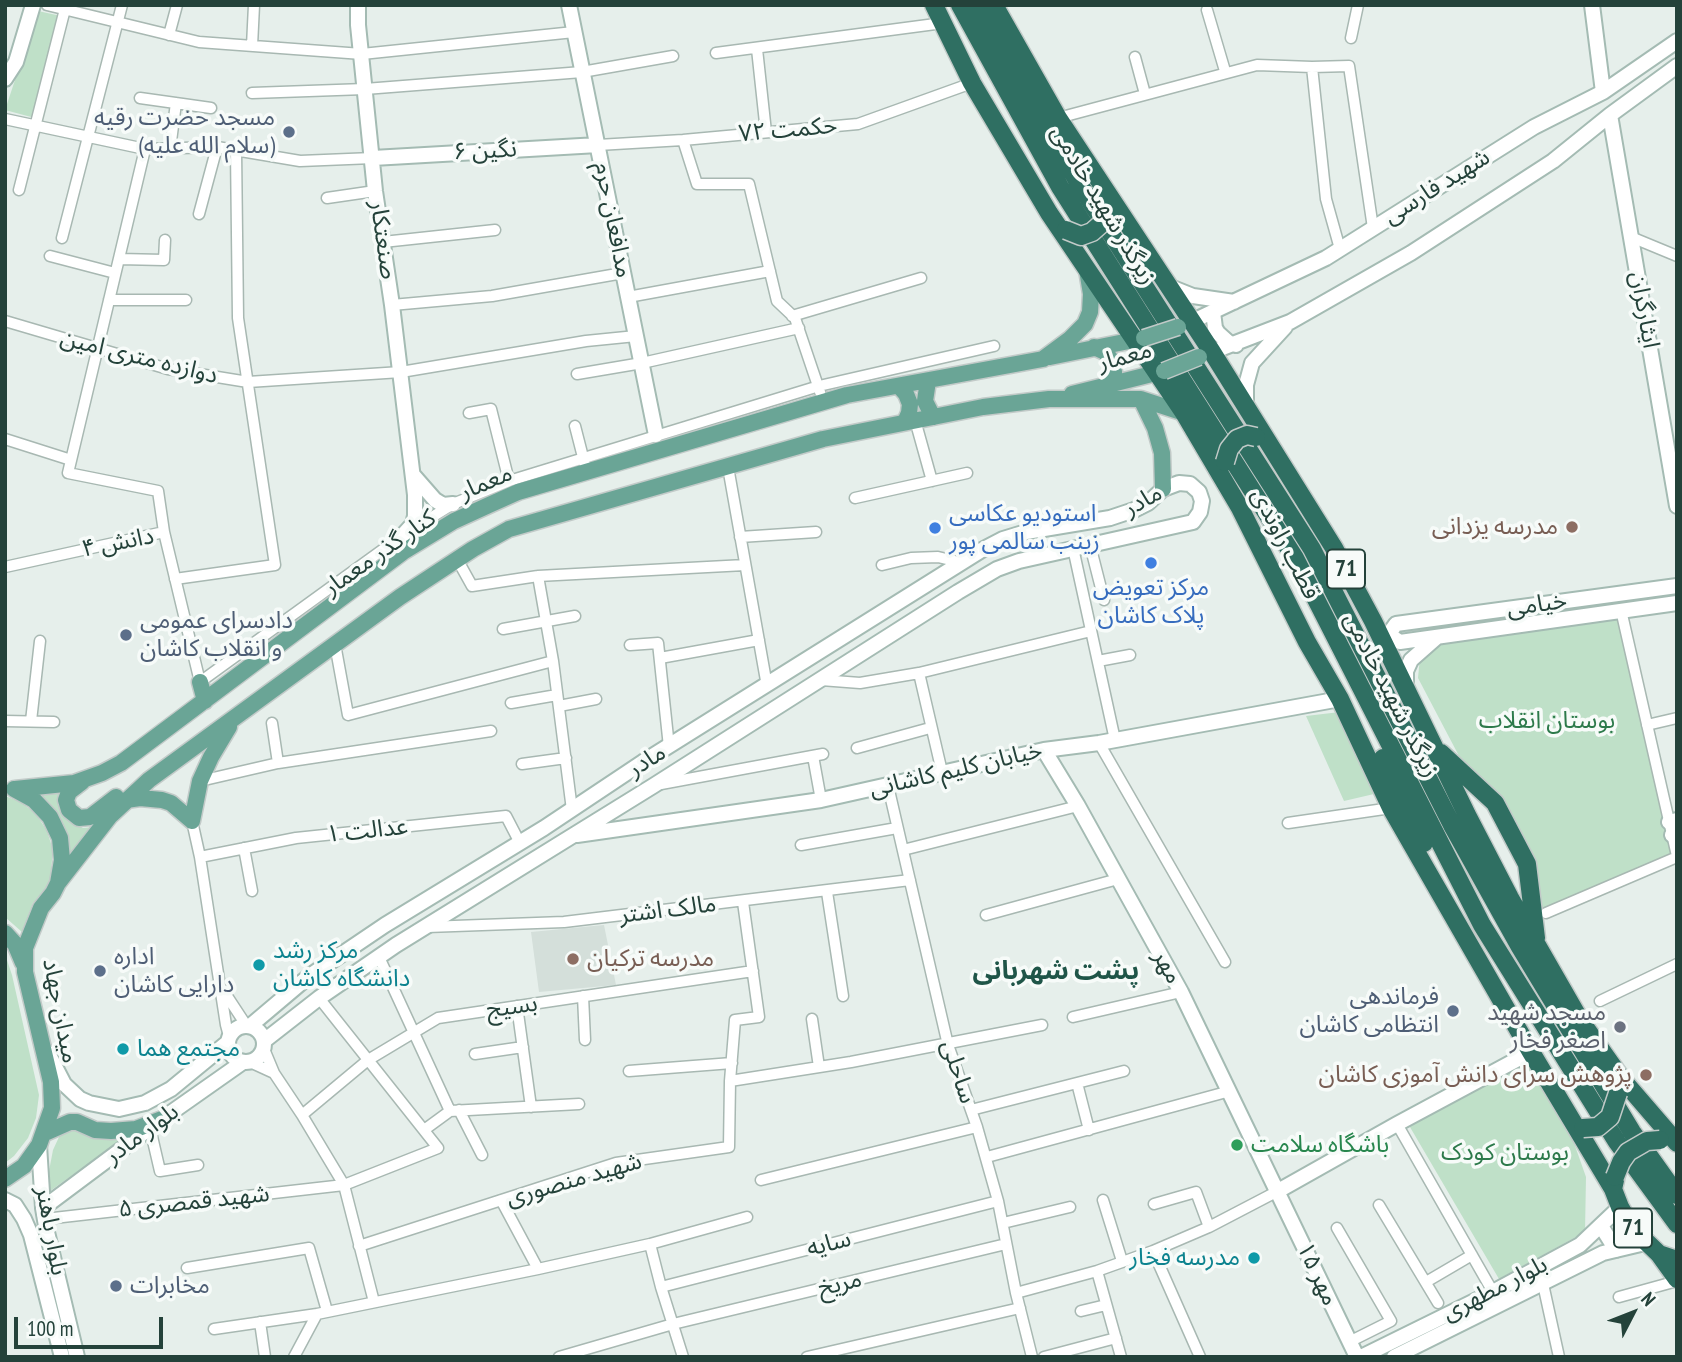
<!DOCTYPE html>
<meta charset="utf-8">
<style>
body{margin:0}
#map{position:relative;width:1682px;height:1362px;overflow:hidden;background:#e6efeb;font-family:"PT Sans Narrow",sans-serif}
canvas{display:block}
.frame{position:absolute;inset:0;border:7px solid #24423a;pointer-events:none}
.north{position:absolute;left:1598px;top:1278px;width:70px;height:70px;-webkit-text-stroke:5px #f7fbf9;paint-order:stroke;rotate:48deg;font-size:19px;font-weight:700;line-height:28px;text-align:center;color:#24423a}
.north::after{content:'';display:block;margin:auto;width:24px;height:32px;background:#24423a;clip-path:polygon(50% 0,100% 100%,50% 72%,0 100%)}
.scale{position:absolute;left:14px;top:1317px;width:149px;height:32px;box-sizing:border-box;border:4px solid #24423a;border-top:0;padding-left:9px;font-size:21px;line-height:24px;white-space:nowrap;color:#24423a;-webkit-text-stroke:5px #f7fbf9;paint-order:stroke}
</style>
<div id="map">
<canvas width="1682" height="1362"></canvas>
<div class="frame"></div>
<div class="north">N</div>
<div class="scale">100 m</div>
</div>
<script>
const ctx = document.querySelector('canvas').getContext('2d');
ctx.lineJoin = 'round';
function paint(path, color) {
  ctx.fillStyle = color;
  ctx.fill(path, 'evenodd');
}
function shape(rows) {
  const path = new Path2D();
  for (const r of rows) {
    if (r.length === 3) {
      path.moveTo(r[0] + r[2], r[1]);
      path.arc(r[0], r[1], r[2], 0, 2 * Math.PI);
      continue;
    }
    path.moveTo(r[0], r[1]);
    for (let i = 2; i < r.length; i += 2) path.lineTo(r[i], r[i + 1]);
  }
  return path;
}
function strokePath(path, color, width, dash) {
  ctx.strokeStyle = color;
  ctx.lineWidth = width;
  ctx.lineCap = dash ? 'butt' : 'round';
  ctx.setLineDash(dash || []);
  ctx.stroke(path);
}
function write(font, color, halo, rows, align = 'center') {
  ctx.font = font + ' "PT Sans Narrow","Noto Sans Arabic",sans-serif';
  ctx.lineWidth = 7;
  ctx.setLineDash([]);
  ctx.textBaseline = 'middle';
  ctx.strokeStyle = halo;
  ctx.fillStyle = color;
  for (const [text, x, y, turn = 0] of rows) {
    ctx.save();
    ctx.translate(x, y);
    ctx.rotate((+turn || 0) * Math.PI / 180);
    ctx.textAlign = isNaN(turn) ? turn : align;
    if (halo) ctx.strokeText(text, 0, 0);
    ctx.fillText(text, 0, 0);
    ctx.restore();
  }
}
paint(shape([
 [604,925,616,985,539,992,531,932]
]), '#d4dfda');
paint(shape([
 [38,11,61,16,35,118,5,110],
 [1621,610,1674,863,1542,914,1418,678,1420,657,1442,643],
 [1340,712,1374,794,1344,801,1306,716],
 [72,786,71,821,83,828,92,827,67,863,30,792],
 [5,796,21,802,36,814,47,831,53,850,50,880,45,889,33,903,22,932,5,917],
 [5,954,12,975,39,1095,36,1118,28,1138,14,1156,5,1163],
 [1530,1060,1568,1126,1586,1177,1585,1232,1499,1279,1407,1122],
 [75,1129,103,1139,123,1139,50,1191,49,1171,53,1150,59,1137,66,1131]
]), '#bfe0c8');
const street = shape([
 [47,5,199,42,362,54,574,32],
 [1207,10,1225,71],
 [169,35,177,5],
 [1351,38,1358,5],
 [252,46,254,5],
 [757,49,766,132],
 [716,53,943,23],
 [1135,57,1145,94],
 [1312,67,1326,199,1340,249],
 [252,93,365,89,582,72,673,56],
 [140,98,211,108],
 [1058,118,1257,65,1312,67,1349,66,1373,228],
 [5,119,145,149,217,147,300,161,373,158],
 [683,140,697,184,749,184,777,301,795,318,820,392],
 [598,145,683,140,858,124,972,83],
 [145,149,68,473,158,491,164,532,200,682,403,535,453,504,509,481,819,386,994,346],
 [170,149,176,103],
 [19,190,65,9],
 [327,198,375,191],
 [199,214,217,147],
 [1631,237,1677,256],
 [62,238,122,5],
 [383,242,495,230],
 [50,256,115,273],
 [119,259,164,260,165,240],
 [628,297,770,271],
 [109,300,186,300],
 [392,305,492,296,623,273],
 [792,316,921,278],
 [5,321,168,369,248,382,401,372,586,341,636,336],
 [577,374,642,363,799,328],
 [469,413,491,409,509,481],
 [915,420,932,481],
 [575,426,585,465],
 [5,439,71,460],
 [728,467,767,686],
 [855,498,967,473],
 [740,537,816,532],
 [1090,545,1104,600],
 [1073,548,1115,740],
 [457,559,472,586,538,576,745,565],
 [882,565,911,558,938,557,963,563],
 [5,567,164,532],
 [538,576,553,661,572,810],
 [175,579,275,565,238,318,236,150],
 [1621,610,1677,856],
 [503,629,575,616],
 [335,644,348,715,553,661],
 [630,645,658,643,669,747],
 [660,658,759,640],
 [1098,661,1130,655],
 [919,673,942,772],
 [821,680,860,683,919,673,1091,631],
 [511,703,557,695],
 [559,706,596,699],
 [5,721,54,722],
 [31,721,40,641],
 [272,723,278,763],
 [1647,725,1677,718],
 [1099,743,1225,962],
 [857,748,930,728],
 [813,756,821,800],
 [522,764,566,758],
 [200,781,278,763,491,731],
 [661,784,823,754],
 [888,786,948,1045,977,1127,998,1201,1016,1293,1032,1357],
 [192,821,200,857,226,1025,229,1036],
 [1288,823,1391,808],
 [801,845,897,828],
 [244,848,252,891],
 [903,850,1078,806],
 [200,857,296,838,506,816,520,843],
 [827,892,843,996],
 [1546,913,1677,857],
 [986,915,1118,879],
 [427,927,564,922,910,880],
 [379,957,450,1111],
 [223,990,246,1025],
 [583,996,585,1040],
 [1600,1001,1677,964],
 [517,1006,531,1107],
 [1073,1017,1181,992],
 [812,1019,819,1067],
 [264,1049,274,1073,302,1115,344,1185,374,1302],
 [475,1054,523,1047],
 [250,1062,274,1073],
 [629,1071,732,1063],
 [730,1081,851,1062,1042,1025],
 [1077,1083,1089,1130],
 [459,1110,482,1155],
 [971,1110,1124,1071],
 [302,1115,368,1060,438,1018,753,971],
 [1397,1124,1493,1292],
 [150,1128,160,1171,198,1165],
 [424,1130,450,1111,579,1104],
 [987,1157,1230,1091],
 [761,1180,977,1127],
 [501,1200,538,1269],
 [1103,1200,1122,1261],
 [1154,1204,1196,1192,1209,1227],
 [1379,1205,1438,1303],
 [45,1219,344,1185,438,1148,319,998],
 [1003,1223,1070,1207],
 [1337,1228,1391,1321,1349,1342],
 [650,1244,661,1287,683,1357],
 [359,1246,616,1163,729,1147,730,1081,735,1020,759,1017,743,902],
 [1153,1251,1200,1357],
 [187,1268,309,1248,327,1311],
 [1097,1271,1121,1357],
 [1426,1282,1472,1255],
 [1543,1284,1559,1357],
 [661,1287,998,1201],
 [1016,1293,1097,1271,1153,1251,1209,1227,1278,1191],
 [1619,1297,1677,1281],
 [1081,1311,1106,1305],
 [260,1322,265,1357],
 [214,1329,317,1314],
 [294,1357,317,1314,538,1269,650,1244,747,1217],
 [559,1357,673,1324,1006,1244],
 [807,1357,1020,1308],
 [1044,1357,1116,1338]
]);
const secondary = shape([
 [358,5,358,25,375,191,392,305,415,495,415,516,413,524,403,535],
 [569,5,656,435],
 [1592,5,1603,92],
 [5,79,16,62,33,5],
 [1610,115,1677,506],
 [373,158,598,145],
 [1168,286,1193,296,1234,302],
 [1213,312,1215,328,1218,333,1228,342,1236,345],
 [1191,322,1326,258,1534,127,1603,92,1677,41],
 [1212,352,1290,322,1411,253,1553,161,1610,115,1677,66],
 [1246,407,1246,385,1252,363,1285,327],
 [414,476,435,500,443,505,453,504],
 [1677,586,1396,624,1391,631,1391,636,1400,642,1677,603],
 [1406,687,1406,671,1411,660,1436,638],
 [1044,750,1078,806,1181,992,1357,1357],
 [1669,822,1677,820],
 [577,835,821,800,1044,750,1099,743,1340,699],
 [1672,835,1677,834],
 [246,1044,18],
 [250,1026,308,977,385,925,544,828,643,762,980,551,1003,539,1026,532,1110,518,1134,510,1148,503,1163,489,1179,483,1190,484,1199,492,1202,501,1200,512,1193,522,1019,561,997,569,958,592,653,786,396,945,319,998,264,1041],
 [48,1053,64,1084,80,1099,89,1103,119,1109,145,1103,171,1089,227,1043],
 [39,1145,43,1208,47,1232,77,1357],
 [1278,1191,1397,1124,1531,1052],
 [5,1200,15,1205,24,1219,31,1235,62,1357],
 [43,1208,162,1119,243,1062],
 [1601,1226,1616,1250],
 [1361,1357,1493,1292,1580,1245,1620,1207],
 [1394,1357,1603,1253,1645,1243]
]);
const primary = shape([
 [1094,347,1105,352,1112,361,1114,372,1111,385],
 [1050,357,1144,338],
 [928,381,925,401,933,417],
 [899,386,906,394,910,404,909,413,905,422],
 [1072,394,1164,371],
 [1141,399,1155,428,1162,453,1163,489],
 [200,682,205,701],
 [82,782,69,792,66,800,69,810,79,818,90,817,116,797],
 [15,789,74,783,102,773,121,763,403,552,454,521,489,505,518,492,847,395,1043,359,1070,339,1085,324,1090,312,1091,294,1087,270],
 [126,800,140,798,162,800,171,803,192,821],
 [192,821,200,781,211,757,229,727],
 [58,883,110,816,149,780,400,597,473,549,509,529,823,439,983,407,1049,399,1141,399,1184,413],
 [5,933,15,944,23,963],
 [45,1133,70,1122,77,1122,95,1130,111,1131,136,1129,162,1119],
 [5,1179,24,1166,39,1145,52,1108,51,1082,25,972,25,948,41,908,53,893,58,883,62,860,60,838,50,817,34,800,14,789]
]);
const highway = shape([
 [934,5,972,83,1049,213,1184,413,1240,508,1307,642,1340,699,1391,808,1531,1052,1613,1189],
 [960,5,1060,187,1295,558,1482,925,1617,1142,1677,1224],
 [976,5,1078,182,1312,549,1452,825,1520,947,1632,1132,1677,1195],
 [994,5,1058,118,1212,352,1334,548,1373,621,1467,815,1510,898,1580,1020,1621,1078,1677,1143],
 [1441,753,1495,803,1527,864,1536,938],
 [1383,758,1424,843],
 [1615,1180,1613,1189,1620,1207,1633,1229,1659,1254,1677,1260],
 [1659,1254,1677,1279]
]);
strokePath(street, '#a8b8b2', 13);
strokePath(secondary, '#a4bbb3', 18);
strokePath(primary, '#c2cac8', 19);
strokePath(highway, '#c2cac8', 21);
strokePath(street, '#fff', 10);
strokePath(secondary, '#fff', 14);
strokePath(primary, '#6aa596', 16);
strokePath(highway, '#2f6f62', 18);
const primaryBridge = shape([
 [1144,338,1178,327],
 [1164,371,1199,357]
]);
const highwayBridge = shape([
 [1066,230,1081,236,1092,232,1101,224,1106,213],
 [1225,462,1229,449,1237,439,1247,435,1256,437],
 [1583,1128,1598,1127,1610,1117,1618,1093],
 [1615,1177,1621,1162,1628,1152,1647,1141,1660,1140]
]);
strokePath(primaryBridge, '#c2cac8', 19, []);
strokePath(highwayBridge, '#c2cac8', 21, []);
strokePath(primaryBridge, '#6aa596', 16);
strokePath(highwayBridge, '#2f6f62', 18);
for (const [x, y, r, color] of [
 [289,132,7,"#5c6f8a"],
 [1572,527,7,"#8d6e63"],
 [935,528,7,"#3f7fe0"],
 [1151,563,7,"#3f7fe0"],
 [126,635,7,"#5c6f8a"],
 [573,959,7,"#8d6e63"],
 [259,965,7,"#0f9aa8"],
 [100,971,7,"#5c6f8a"],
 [1453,1011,7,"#5c6f8a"],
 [1620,1027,7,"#6b7280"],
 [123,1049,7,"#0f9aa8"],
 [1646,1075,7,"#8d6e63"],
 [1237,1145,7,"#2e9e5b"],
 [1254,1258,7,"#0f9aa8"],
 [116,1286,7,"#5c6f8a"]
]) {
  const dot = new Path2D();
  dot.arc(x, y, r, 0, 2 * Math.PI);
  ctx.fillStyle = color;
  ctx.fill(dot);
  strokePath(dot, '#f7fbf9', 2.5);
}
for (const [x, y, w] of [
 [1346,569,38],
 [1633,1228,38]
]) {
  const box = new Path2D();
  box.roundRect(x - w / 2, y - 19.5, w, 39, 5);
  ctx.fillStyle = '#f7fbf9';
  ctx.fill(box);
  strokePath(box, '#24423a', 2);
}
write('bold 23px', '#24423a', null, [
 ["71",1346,569],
 ["71",1633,1228]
]);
write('24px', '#4e5e75', '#f7fbf9', [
 ["مسجد حضرت رقیه",275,118,"right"],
 ["(سلام الله علیه)",275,146,"right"],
 ["دادسرای عمومی",140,621],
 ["و انقلاب کاشان",140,649],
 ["اداره",114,957],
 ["دارایی کاشان",114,985],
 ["فرماندهی",1439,997,"right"],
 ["انتظامی کاشان",1439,1025,"right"],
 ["مخابرات",130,1286]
], 'left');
write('24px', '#24423a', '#f7fbf9', [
 ["حکمت ۷۲",788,130,-5],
 ["نگین ۶",485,151,-3],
 ["شهید فارسی",1437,187,-32],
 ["زیرگذر شهید خادمی",1103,205,59],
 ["مدافعان حرم",613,220,79],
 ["صنعتکار",383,240,82],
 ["ایثارگران",1644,310,80],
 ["دوازده متری امین",139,357,14],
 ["معمار",1125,357,-15],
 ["معمار",486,483,-23],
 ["مادر",1143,501,-29],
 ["دانش ۴",118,543,-11],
 ["قطب راوندی",1285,544,63],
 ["کنار گذر معمار",380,553,-35],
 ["خیامی",1537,605,-8],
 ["زیرگذر شهید خادمی",1391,695,63],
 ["مادر",647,761,-32],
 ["خیابان کلیم کاشانی",956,770,-13],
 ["عدالت ۱",367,831,-6],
 ["مالک اشتر",668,910,-7],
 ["مهر",1167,967,61],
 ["بسیج",512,1007,-8],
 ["میدان جهاد",60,1011,79],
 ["ساحلی",958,1072,72],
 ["بلوار مادر",142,1134,-36],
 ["شهید منصوری",574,1180,-16],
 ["شهید قمصری ۵",194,1202,-6],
 ["بلوار باهنر",51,1231,80],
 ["سایه",829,1244,-14],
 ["مهر ۱۵",1317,1274,65],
 ["مریخ",840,1284,-13],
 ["بلوار مطهری",1495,1289,-27]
]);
write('24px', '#366cbe', '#f7fbf9', [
 ["استودیو عکاسی",949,514],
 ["زینب سالمی پور",949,542],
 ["مرکز تعویض",1151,588,"center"],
 ["پلاک کاشان",1151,616,"center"]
], 'left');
write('24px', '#785e54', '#f7fbf9', [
 ["مدرسه یزدانی",1558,527],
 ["مدرسه ترکیان",587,959,"left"],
 ["پژوهش سرای دانش آموزی کاشان",1632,1075]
], 'right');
write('24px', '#2d7a4b', '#f7fbf9', [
 ["بوستان انقلاب",1547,721],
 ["بوستان کودک",1505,1153]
]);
write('24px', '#0d838f', '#f7fbf9', [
 ["مرکز رشد",273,951],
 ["دانشگاه کاشان",273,979],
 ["مجتمع هما",137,1049],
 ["مدرسه فخار",1240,1258,"right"]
], 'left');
write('24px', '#5b616d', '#f7fbf9', [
 ["مسجد شهید",1606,1013],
 ["اصغر فخار",1606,1041]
], 'right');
write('24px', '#27864d', '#f7fbf9', [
 ["باشگاه سلامت",1251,1145]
], 'left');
write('bold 26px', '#1f5548', '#f7fbf9', [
 ["پشت شهربانی",1056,972]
]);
</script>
